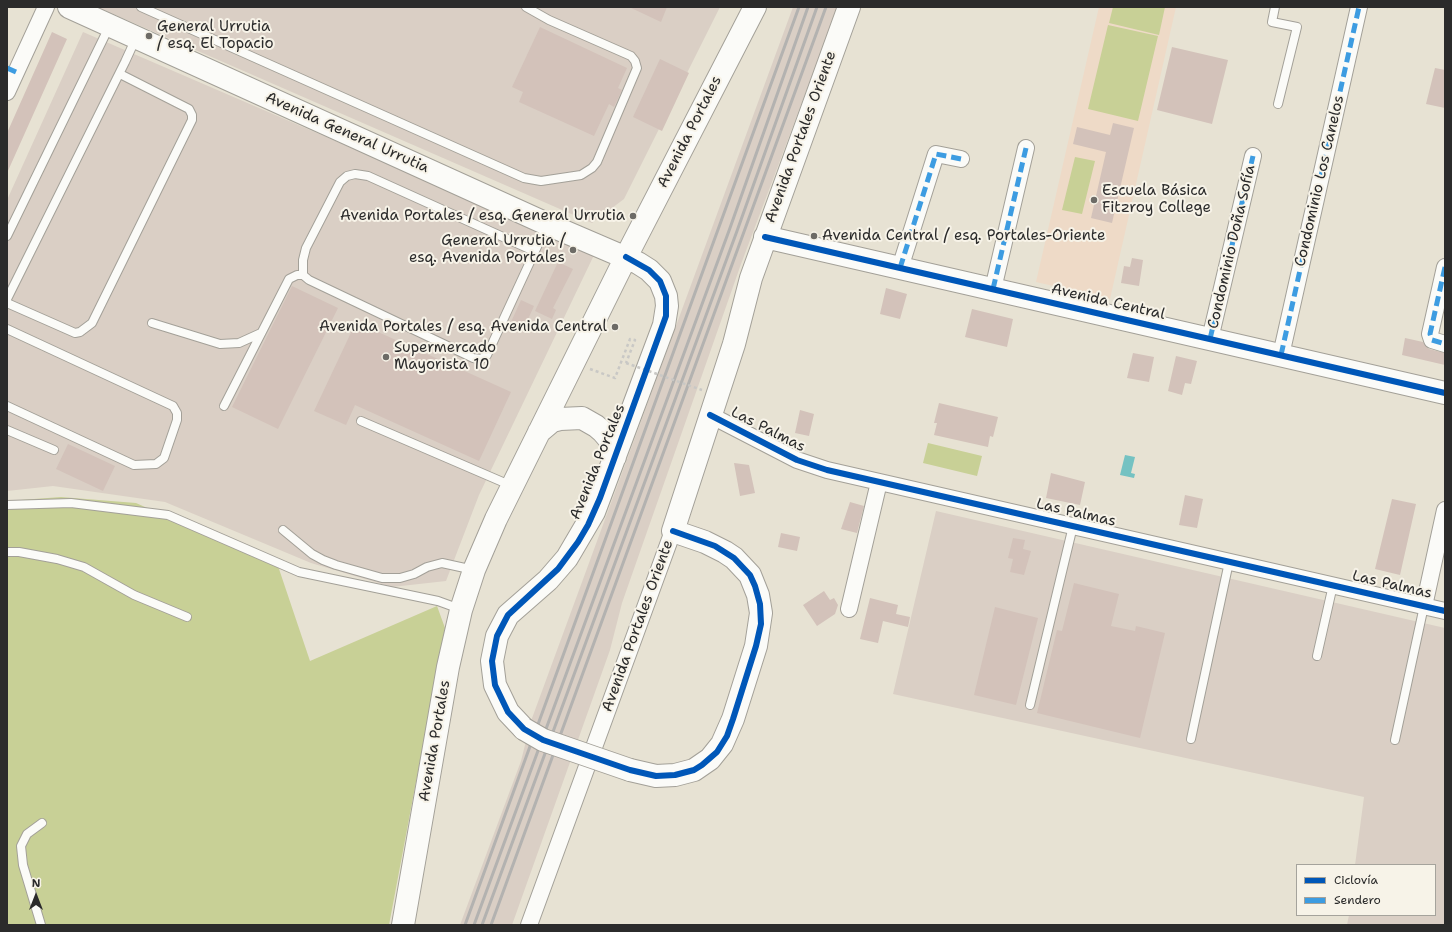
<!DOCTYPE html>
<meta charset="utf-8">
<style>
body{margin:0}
#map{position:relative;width:1452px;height:932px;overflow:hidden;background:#e7e2d3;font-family:"Shantell Sans",sans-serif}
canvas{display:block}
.frame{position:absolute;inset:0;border:8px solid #2b2b2b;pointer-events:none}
.legend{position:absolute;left:1296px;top:864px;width:140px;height:52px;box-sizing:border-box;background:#f7f3e8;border:1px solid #a5a39c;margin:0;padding:5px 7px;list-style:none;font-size:12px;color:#2b2b2b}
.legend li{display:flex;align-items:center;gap:8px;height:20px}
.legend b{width:20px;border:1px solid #a5a39c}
.north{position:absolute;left:16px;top:876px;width:40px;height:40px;-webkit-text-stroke:3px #f7f3e8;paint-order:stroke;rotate:0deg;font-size:11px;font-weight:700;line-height:16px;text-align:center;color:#2b2b2b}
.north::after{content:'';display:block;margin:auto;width:14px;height:18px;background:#2b2b2b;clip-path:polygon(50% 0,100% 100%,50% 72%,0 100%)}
</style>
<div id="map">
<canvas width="1452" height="932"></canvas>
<div class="frame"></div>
<ul class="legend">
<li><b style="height:5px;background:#0057b8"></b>Ciclovía</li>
<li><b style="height:5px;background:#3d9ce1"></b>Sendero</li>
</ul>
<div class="north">N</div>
</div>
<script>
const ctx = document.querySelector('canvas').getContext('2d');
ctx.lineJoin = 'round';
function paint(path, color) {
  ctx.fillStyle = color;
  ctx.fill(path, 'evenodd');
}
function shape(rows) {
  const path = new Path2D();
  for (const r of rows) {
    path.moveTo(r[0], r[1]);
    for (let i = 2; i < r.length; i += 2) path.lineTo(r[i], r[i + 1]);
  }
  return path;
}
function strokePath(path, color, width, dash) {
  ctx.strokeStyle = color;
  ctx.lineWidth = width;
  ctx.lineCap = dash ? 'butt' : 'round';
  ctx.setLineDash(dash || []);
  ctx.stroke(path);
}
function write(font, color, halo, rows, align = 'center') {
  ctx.font = font + ' "Shantell Sans",sans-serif';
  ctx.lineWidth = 4;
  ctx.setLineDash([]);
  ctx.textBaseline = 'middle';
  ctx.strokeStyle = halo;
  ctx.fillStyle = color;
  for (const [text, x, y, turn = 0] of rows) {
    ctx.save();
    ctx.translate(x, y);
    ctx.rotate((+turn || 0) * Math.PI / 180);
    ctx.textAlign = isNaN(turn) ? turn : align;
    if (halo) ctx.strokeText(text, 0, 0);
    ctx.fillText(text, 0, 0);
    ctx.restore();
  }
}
paint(shape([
 [1099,7,1176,7,1110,299,1036,282]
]), '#eedac7');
paint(shape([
 [97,7,720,7,624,199,592,223],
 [793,7,838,7,741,264,622,603,610,650,512,925,460,925,521,761,531,721],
 [83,32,595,253,479,495,446,581,392,587,311,563,165,502,53,486,7,491,7,200],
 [936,511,1445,628,1445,925,1347,925,1349,915,1435,915,1435,865,1355,865,1364,797,893,694]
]), '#dacfc5');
paint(shape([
 [1113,7,1165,7,1159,35,1109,23],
 [1108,25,1158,36,1138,121,1088,109],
 [1075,157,1095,161,1082,214,1062,210],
 [928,443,982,456,977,476,923,463],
 [61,497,136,503,278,566,310,661,437,606,445,628,389,925,7,925,7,501]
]), '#c8d096');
paint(shape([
 [1125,455,1135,457,1131,473,1135,474,1134,478,1120,475]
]), '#75c2c2');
paint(shape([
 [629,7,667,7,661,22],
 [540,27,627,68,618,88,622,90,614,107,609,104,594,136,519,102,523,92,512,87],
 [52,32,67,39,7,173,7,133],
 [1172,47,1228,60,1212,124,1157,110],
 [660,59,689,73,662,131,633,117],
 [1435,68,1445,70,1445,108,1426,104],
 [1113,123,1134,128,1112,223,1091,218,1106,152,1073,144,1077,127,1110,135],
 [1132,258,1143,260,1139,286,1121,283,1124,266,1130,267],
 [558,262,573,269,553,308,556,310,552,319,535,311],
 [292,286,338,308,278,429,232,407],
 [886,288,907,294,900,319,880,314],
 [521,300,534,306,524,328,511,322],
 [972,309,1013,319,1007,347,965,337],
 [356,322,511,392,479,461,355,405,346,425,314,411],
 [1405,338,1423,342,1429,349,1445,353,1445,365,1402,355],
 [1133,353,1154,357,1149,382,1127,378],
 [1176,356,1197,361,1191,384,1185,383,1182,395,1168,391],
 [939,403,998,417,993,437,990,436,988,447,934,435,937,423,934,423],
 [800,410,814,414,809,436,795,433],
 [68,444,115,466,103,491,56,469],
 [734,463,749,465,755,493,740,496],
 [1051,473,1085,482,1080,505,1046,498],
 [1185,495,1203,499,1197,528,1179,525],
 [1392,499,1416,504,1400,575,1375,569],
 [850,502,864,506,857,533,841,529],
 [781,533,800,537,797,551,778,547],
 [1013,538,1025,540,1023,549,1031,551,1024,575,1010,572,1013,559,1008,558],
 [1074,583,1119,594,1111,626,1135,631,1136,626,1165,633,1140,738,1037,713,1057,630,1062,631],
 [824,591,830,600,834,598,838,605,835,614,817,626,803,605],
 [870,598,898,605,896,614,910,617,908,627,883,621,878,643,860,639],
 [995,607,1038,618,1016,705,974,695]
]), '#d3c2ba');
const lane = shape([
 [141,7,524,178,541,181,581,175,592,168,597,162,637,68,635,61,631,56,549,20,526,7],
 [1275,7,1272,22,1297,27,1278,104],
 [7,236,109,27],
 [303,275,303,260,306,248,340,182,347,176,355,174,368,176,534,251],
 [7,299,125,62,136,38],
 [7,303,75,333,80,332,92,323,192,120,192,115,189,109,120,74],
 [152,323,220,344,239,343,261,333],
 [7,329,173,406,177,413,177,420,164,458,156,464,134,465,7,406],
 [224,406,289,279,297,275,303,275,309,280,473,358,481,359,487,355,547,225],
 [361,421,512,486],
 [7,430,54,450],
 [7,505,71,503,168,515,299,572,438,601,460,609],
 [283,530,312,554,323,560,336,565,382,578,400,578,414,574,427,567,442,563,474,570],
 [7,552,19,552,57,559,84,567,134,595,187,617],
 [1317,656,1333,585],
 [1030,705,1073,526],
 [1191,739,1229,562],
 [1395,740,1424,606],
 [41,925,23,865,21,846,27,834,42,823]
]);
const street = shape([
 [7,92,46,7],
 [1445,267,1430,334,1432,340,1445,344],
 [900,268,936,154,961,159],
 [993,289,1026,148],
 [1210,339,1253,156],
 [1281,355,1359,7],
 [710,415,797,460,827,470,1445,611],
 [1424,606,1445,510],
 [849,609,879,482],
 [529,925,673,531]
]);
const secondary = shape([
 [69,7,547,224,638,263,649,270,660,281,666,296,667,306,664,325,594,512,567,558,548,580,508,615,497,636,492,661,495,685,508,712,524,729],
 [765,237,1445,393],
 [539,432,552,421,560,419,582,418,596,426,603,432,609,439,615,457],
 [630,770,656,776,675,775,694,770,710,759,722,744,733,719,756,646,761,613,758,595,750,575,734,558,725,552,705,542,673,531,734,344,751,278,849,7],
 [403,925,448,667,461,610,474,570,496,519,626,257,755,7]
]);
strokePath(lane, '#a3a098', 10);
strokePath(street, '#a3a098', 18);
strokePath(secondary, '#a3a098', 24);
strokePath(shape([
 [590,369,615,378,630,339,635,340,626,363]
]), '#c9c8c5', 2.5, [3, 3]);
strokePath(lane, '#fbfbf8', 8);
strokePath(street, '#fbfbf8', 16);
strokePath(secondary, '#fbfbf8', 22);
strokePath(shape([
 [465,925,799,7],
 [474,925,730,228,808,7],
 [482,925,737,231,817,7],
 [491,925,826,7]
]), '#b3b2b0', 3);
const secondaryBridge = shape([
 [524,729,543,740,630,770]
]);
strokePath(secondaryBridge, '#a3a098', 24, []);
strokePath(shape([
 [626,363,702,390]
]), '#c9c8c5', 2.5, [3, 3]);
strokePath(secondaryBridge, '#fbfbf8', 22);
strokePath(shape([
 [7,68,16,72],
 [1445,267,1430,334,1432,340,1445,344],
 [900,268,936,154,961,159],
 [993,289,1026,148],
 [1210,339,1253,156],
 [1281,355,1359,7]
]), '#3d9ce1', 5, [10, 5]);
strokePath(shape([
 [765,237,1445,393],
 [626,257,649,270,660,281,666,296,666,316,600,498,588,525,578,542,558,569,508,615,497,636,492,661,495,685,508,712,524,729,543,740,630,770,656,776,675,775,694,770,702,765,717,752,727,736,733,719,756,646,761,624,760,604,755,586,750,575,734,558,715,546,673,531],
 [710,415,797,460,827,470,1445,611]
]), '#0057b8', 6);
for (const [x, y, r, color] of [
 [149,36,4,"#6d6b66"],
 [1094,200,4,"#6d6b66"],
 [633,216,4,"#6d6b66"],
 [814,236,4,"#6d6b66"],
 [573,250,4,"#6d6b66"],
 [615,327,4,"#6d6b66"],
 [386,357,4,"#6d6b66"]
]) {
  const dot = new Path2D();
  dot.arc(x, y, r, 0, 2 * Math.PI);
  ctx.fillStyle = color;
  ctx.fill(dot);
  strokePath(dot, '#f7f3e8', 1.5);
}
write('15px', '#2b2b2b', '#f7f3e8', [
 ["General Urrutia",157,27],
 ["/ esq. El Topacio",157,44],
 ["Escuela Básica",1102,191],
 ["Fitzroy College",1102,208],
 ["Avenida Portales / esq. General Urrutia",625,216,"right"],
 ["Avenida Central / esq. Portales-Oriente",822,236],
 ["General Urrutia /",565,241,"right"],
 ["esq. Avenida Portales",565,258,"right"],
 ["Avenida Portales / esq. Avenida Central",607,327,"right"],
 ["Supermercado",394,348],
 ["Mayorista 10",394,365]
], 'left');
write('15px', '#2b2b2b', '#f7f3e8', [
 ["Avenida Portales",690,132,-63],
 ["Avenida General Urrutia",347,133,24],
 ["Avenida Portales Oriente",801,137,-70],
 ["Condominio Los Canelos",1320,181,-77],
 ["Condominio Doña Sofía",1232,247,-77],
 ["Avenida Central",1108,302,13],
 ["Las Palmas",768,430,27],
 ["Avenida Portales",598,462,-68],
 ["Las Palmas",1076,513,13],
 ["Las Palmas",1392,585,13],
 ["Avenida Portales Oriente",638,626,-70],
 ["Avenida Portales",435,741,-80]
]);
</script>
